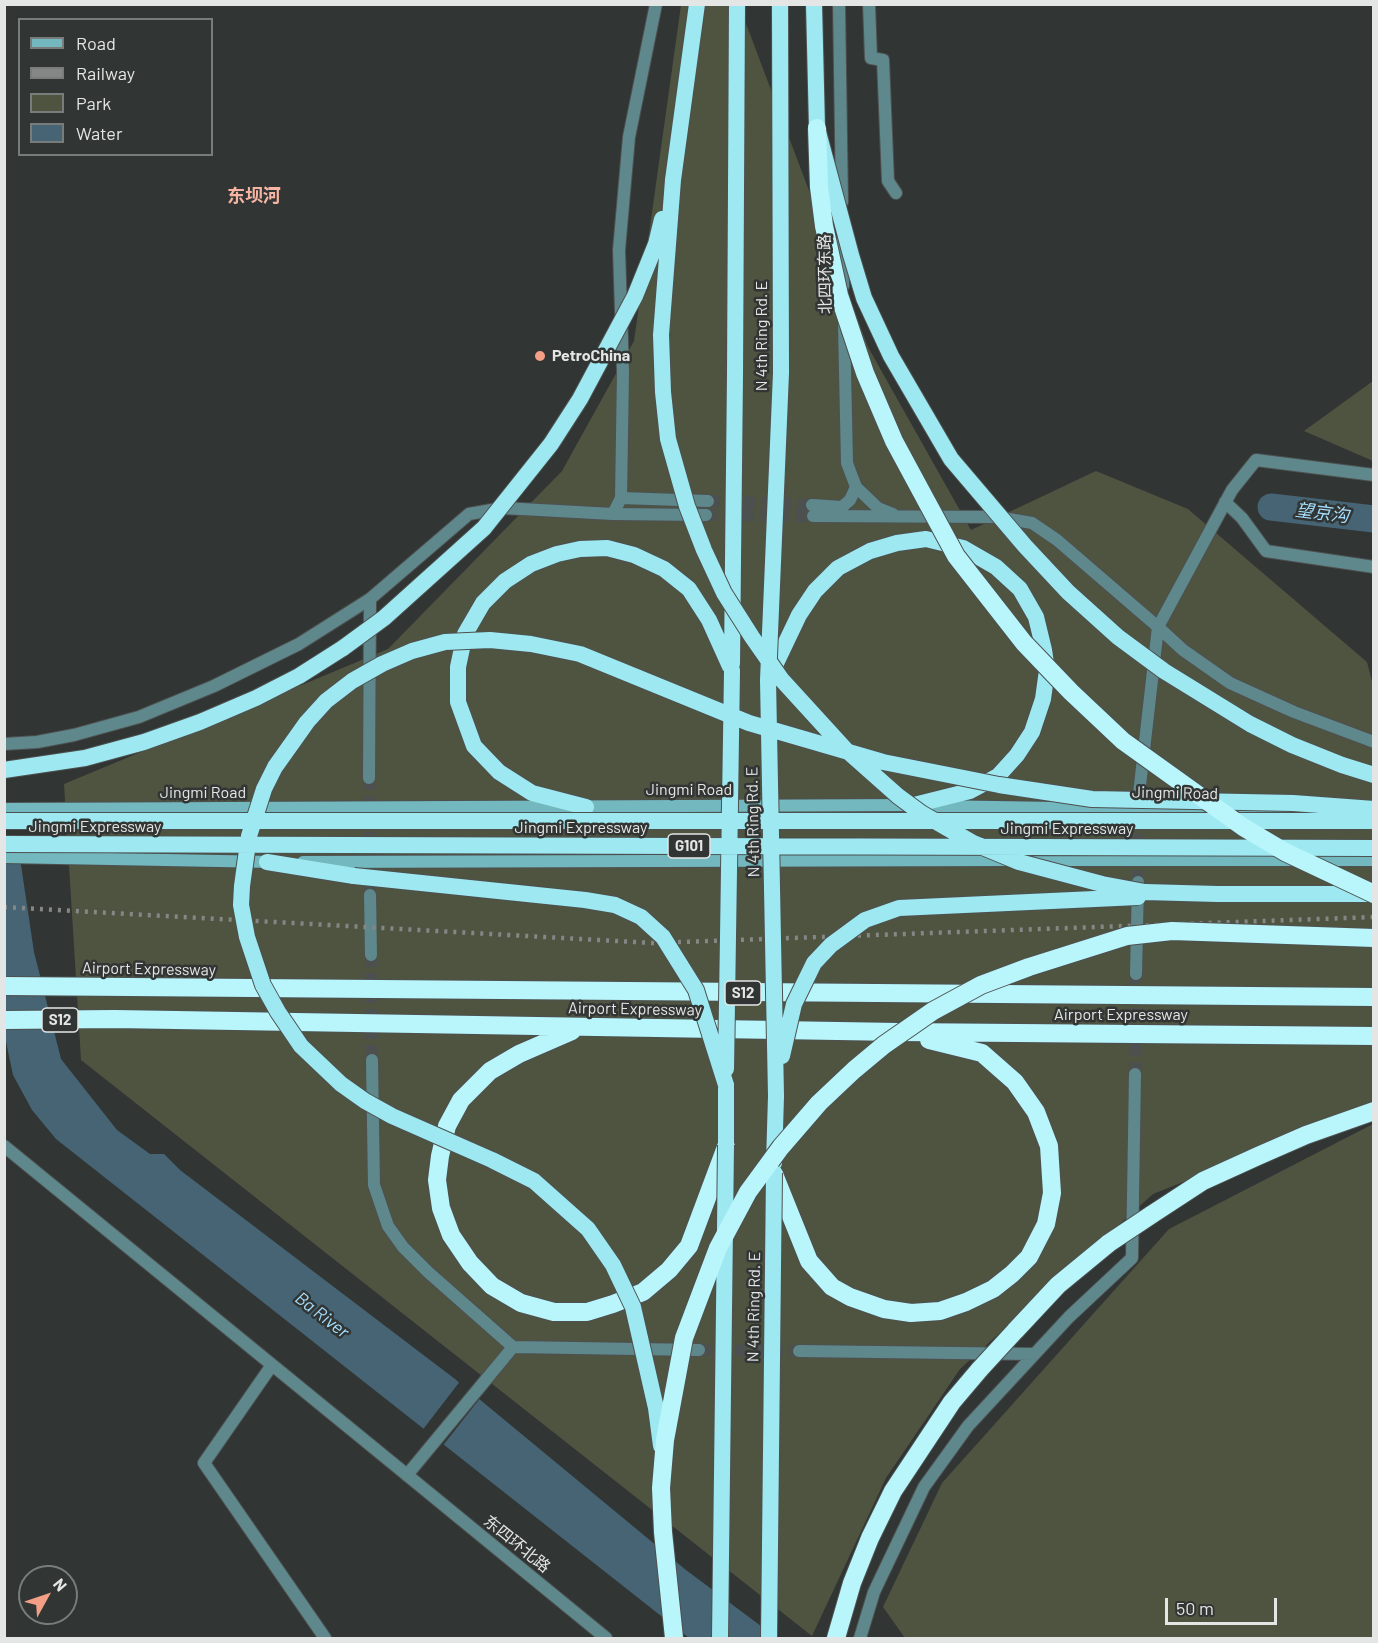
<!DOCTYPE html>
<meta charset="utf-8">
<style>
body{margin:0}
#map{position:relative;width:1378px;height:1643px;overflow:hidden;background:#313534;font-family:Barlow,sans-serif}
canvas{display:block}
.frame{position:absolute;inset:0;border:6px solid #e3e6e5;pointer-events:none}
.legend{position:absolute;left:18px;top:18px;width:195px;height:138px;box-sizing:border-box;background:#313534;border:2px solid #787c7b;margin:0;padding:8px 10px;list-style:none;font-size:18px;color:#e3e6e5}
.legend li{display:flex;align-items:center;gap:12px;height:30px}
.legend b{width:30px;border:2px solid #787c7b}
.north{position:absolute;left:18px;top:1565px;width:60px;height:60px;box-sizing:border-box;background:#313534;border:2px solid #787c7b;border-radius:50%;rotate:50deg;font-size:16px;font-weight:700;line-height:24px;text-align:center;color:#e3e6e5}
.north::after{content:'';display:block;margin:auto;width:21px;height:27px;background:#f39f85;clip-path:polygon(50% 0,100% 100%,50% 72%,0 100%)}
.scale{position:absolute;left:1165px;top:1598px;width:112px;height:27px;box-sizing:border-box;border:3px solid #e3e6e5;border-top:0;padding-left:8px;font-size:18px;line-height:21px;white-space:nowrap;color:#e3e6e5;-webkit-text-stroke:4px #313534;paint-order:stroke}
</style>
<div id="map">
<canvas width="1378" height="1643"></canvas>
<div class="frame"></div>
<ul class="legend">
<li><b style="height:8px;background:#73b8bf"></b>Road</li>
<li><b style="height:8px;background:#848786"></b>Railway</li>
<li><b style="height:16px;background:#4f5441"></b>Park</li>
<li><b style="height:16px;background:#466474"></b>Water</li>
</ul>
<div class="north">N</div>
<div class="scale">50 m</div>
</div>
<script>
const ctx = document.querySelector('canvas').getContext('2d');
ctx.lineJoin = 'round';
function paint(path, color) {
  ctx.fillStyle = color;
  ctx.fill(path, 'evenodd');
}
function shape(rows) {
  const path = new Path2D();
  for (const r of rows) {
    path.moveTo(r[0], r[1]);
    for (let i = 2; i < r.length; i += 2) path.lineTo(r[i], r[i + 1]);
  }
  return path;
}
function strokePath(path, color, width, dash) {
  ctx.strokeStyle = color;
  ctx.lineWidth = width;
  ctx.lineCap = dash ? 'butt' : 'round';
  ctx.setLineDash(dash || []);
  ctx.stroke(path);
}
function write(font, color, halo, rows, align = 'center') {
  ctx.font = font + ' Barlow,"Noto Sans SC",sans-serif';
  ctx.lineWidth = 5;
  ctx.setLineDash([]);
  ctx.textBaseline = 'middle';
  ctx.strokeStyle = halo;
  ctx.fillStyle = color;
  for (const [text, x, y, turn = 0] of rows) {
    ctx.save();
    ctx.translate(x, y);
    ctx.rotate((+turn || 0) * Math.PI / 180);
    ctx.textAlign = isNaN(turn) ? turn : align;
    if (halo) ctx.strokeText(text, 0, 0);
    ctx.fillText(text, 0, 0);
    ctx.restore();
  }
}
paint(shape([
 [681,5,739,5,868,347,971,530,1096,471,1188,509,1367,662,1374,689,1373,1107,1153,1194,960,1369,886,1478,812,1636,81,1060,64,784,388,649,562,471,634,341],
 [1373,381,1373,461,1304,431],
 [1373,1124,1373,1638,905,1638,883,1607,942,1483,1169,1229]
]), '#4f5441');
paint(shape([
 [4,751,34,952,61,1059,117,1130,150,1154,164,1154,180,1170,455,1379,686,1570,777,1638,689,1638,56,1139,32,1110,13,1075,5,1037]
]), '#466474');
paint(shape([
 [4,748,7,751,24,863,5,863],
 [461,1380,481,1397,441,1448,421,1432]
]), '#313534');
strokePath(shape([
 [1271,507,1374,519]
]), '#466474', 27);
strokePath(shape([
 [708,501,812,505],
 [706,515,813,516],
 [369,778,370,895],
 [1138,882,1138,814],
 [371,955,372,1060],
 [1135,1074,1136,974],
 [699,1350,799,1351]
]), '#4c504f', 12, [12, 6]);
const minor = shape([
 [869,4,871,58,883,60,888,181,896,193],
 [1225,502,1242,518,1266,551,1374,567],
 [1158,627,1232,490,1256,460,1374,475],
 [4,1146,407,1475],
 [272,1365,204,1463,325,1638]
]);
const tertiary = shape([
 [839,4,842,202],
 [842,241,843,286],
 [844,325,847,463,856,487,878,508,893,514],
 [621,498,708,501],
 [812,505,842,507,850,500,856,487],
 [613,514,621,498,623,372,619,250,629,137,656,4],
 [813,516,997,517,1032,523,1057,540,1158,627,1139,794],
 [1158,627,1183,650,1230,683,1294,712,1374,742],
 [4,744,37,742,74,735,139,717,214,686,299,644,370,599,469,514,503,508,613,514,706,515],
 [369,778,370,599],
 [370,895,371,955],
 [1136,974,1138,882],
 [372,1060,374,1185,388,1226,403,1247,428,1272,513,1347,699,1350],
 [513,1347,407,1475,606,1638],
 [799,1351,1033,1354],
 [860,1638,874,1592,924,1487,968,1426,1069,1317,1132,1258,1135,1074]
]);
const secondary = shape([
 [930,806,1311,812],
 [4,809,912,805],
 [4,857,273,862],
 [1029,860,1374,860],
 [303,862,1008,860]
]);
const trunk = shape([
 [780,4,781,373],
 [673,180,697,4],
 [735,375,737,4],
 [732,664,733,560],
 [769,678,799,615,815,591,838,568,870,551,897,543,926,539,963,548,996,567,1020,589,1036,617,1044,650,1047,670,1043,699,1032,732,1017,755,998,776,970,791,914,805],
 [4,770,85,758,144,742,200,722,256,698,299,676,343,648],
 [586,807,532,793,499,772,474,746,458,702,458,667,465,634,483,603,505,581,531,564,557,554,580,549,607,548,634,555,664,569,689,589,709,620,732,671],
 [267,862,354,876],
 [1217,894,1374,894],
 [726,1085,726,1145],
 [774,1163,776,1096]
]);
const motorway = shape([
 [4,986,1374,997],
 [4,1020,115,1019,898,1032,1374,1036],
 [572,1031,519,1054,490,1071,461,1100,447,1126,440,1156,437,1180,441,1208,451,1235,470,1263,492,1286,521,1303,554,1312,587,1312,613,1304,643,1292,669,1270,689,1246,726,1147],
 [774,1174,809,1261,832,1287,850,1297,884,1309,911,1313,940,1311,966,1302,993,1289,1012,1274,1029,1257,1046,1224,1052,1193,1049,1146,1036,1112,1015,1082,982,1053,929,1040],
 [1151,1215,1203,1181,1258,1156,1306,1135,1374,1111],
 [1015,1331,1058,1285,1109,1243],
 [836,1638,852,1583,870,1538,893,1491,952,1402,980,1369]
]);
strokePath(minor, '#4d5150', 14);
strokePath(tertiary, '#4d5150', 14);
strokePath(secondary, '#4d5150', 14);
strokePath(trunk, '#4d5150', 18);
strokePath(motorway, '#4d5150', 20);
strokePath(minor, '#5f888d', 12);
strokePath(tertiary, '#5f888d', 12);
strokePath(secondary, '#73b8bf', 12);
strokePath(trunk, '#9ee9f1', 16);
strokePath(motorway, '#b9f6fc', 18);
strokePath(shape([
 [4,907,653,943,1374,917]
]), '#848786', 4.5, [3, 6]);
const trunkBridge = shape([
 [814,4,817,128,851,255,864,298,891,356,951,459,1025,546,1068,592,1118,637,1164,671,1250,724,1292,745,1342,765,1374,775],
 [673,180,661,335,663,392,668,439,687,506,704,550,724,593,752,637,782,680,845,749,898,796,921,813,973,843,1019,862,1102,884,1145,892,1217,894],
 [733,560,735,375],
 [343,648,384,618,484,528,551,444,580,399,635,296,656,244,662,219],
 [4,821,1374,821],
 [4,844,1374,848],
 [354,876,585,900,615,905,641,917,663,937,696,990,726,1085],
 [782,1056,794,1004,814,963,831,945,865,920,899,908,1138,897],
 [726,1069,732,671],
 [776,1096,768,680,781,373],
 [661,1446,656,1408,633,1307,613,1265,588,1229,534,1181,492,1160,392,1116,365,1101,341,1084,301,1046,278,1012,263,985,247,937,241,905,242,886,249,836,264,789,275,767,307,722,326,701,352,681,382,664,412,651,445,642,490,640,531,644,580,654,749,723,883,762,999,785,1092,799,1293,803,1374,809],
 [720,1638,726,1145],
 [769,1638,774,1173]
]);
const motorwayBridge = shape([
 [817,128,819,187,824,226,839,295,865,373,894,441,956,556,1024,643,1071,692,1123,741,1243,827,1285,852,1374,894],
 [1109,1243,1151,1215],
 [980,1369,1015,1331],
 [674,1638,663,1532,661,1488,665,1440,684,1338,718,1248,748,1192,781,1147,819,1103,854,1070,884,1045,933,1011,981,985,1029,967,1127,936,1172,931,1374,938]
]);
strokePath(trunkBridge, '#4d5150', 18, []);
strokePath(motorwayBridge, '#4d5150', 20, []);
strokePath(trunkBridge, '#9ee9f1', 16);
strokePath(motorwayBridge, '#b9f6fc', 18);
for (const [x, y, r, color] of [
 [540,356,6,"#f39f85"]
]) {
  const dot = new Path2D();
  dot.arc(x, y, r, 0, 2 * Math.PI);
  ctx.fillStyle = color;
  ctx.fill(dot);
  strokePath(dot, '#313534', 2);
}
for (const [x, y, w] of [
 [689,846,42],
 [743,993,36],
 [60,1020,36]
]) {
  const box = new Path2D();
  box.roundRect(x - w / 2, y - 12, w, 24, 4.5);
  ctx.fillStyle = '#313534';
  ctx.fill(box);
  strokePath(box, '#e3e6e5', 1.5);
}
write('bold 15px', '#e3e6e5', null, [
 ["G101",689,846],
 ["S12",743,993],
 ["S12",60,1020]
]);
write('16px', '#e3e6e5', '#313534', [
 ["北四环东路",825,274,-91],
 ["N 4th Ring Rd. E",762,336,-90],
 ["Jingmi Road",689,790],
 ["Jingmi Road",203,793],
 ["Jingmi Road",1175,793,1],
 ["N 4th Ring Rd. E",753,822,-91],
 ["Jingmi Expressway",95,827],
 ["Jingmi Expressway",581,828],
 ["Jingmi Expressway",1067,829],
 ["Airport Expressway",149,969,1],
 ["Airport Expressway",635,1009,1],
 ["Airport Expressway",1121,1015],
 ["N 4th Ring Rd. E",754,1307,-89],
 ["东四环北路",517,1544,39]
]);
write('bold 16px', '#e3e6e5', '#313534', [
 ["PetroChina",552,356]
], 'left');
write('bold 18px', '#f6b5a2', '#313534', [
 ["东坝河",254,196]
]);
write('italic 18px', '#a4ddfd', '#313534', [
 ["望京沟",1322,513,7],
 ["Ba River",322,1315,38]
]);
</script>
